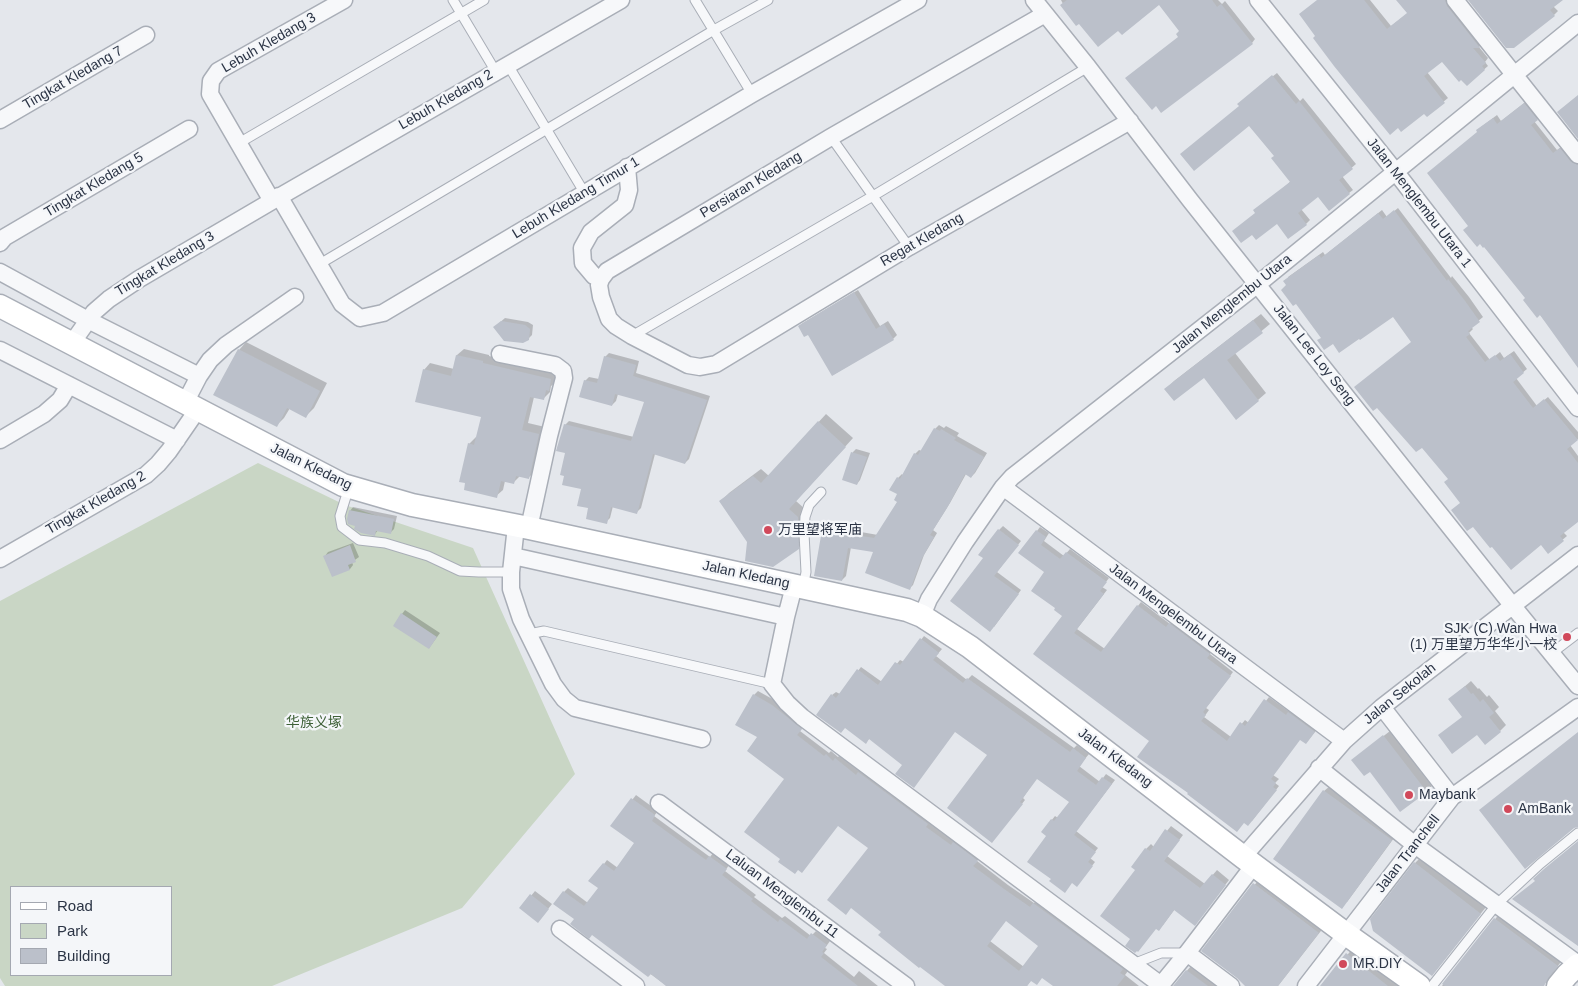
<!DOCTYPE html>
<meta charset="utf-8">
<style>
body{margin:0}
#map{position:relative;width:1578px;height:986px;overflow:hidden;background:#e4e7ec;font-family:Helvetica,sans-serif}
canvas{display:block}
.legend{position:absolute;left:10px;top:886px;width:162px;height:90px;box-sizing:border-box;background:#f4f6f9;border:1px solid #a4a8b1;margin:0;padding:6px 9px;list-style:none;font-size:15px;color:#2b3445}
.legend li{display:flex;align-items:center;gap:10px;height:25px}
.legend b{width:25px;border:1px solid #a4a8b1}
</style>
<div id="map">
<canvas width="1578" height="986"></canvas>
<ul class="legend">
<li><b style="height:6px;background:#fff"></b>Road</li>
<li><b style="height:14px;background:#c9d6c5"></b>Park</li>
<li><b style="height:14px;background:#bbc0ca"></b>Building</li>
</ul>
</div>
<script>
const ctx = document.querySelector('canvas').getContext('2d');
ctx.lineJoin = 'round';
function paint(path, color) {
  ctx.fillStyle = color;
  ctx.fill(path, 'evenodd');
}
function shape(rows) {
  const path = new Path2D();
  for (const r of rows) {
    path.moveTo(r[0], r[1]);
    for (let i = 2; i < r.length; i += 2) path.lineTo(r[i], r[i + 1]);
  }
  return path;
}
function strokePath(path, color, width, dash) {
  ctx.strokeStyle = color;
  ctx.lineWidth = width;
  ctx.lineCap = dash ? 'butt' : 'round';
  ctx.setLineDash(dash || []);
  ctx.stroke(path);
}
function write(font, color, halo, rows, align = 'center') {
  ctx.font = font + ' Helvetica,"Noto Sans SC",sans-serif';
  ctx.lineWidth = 4.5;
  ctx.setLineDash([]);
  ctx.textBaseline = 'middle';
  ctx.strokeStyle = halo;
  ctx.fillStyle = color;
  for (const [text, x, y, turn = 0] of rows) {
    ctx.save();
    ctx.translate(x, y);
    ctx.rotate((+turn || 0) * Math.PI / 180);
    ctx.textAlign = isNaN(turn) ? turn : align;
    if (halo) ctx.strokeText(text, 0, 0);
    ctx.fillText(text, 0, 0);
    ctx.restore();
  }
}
paint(shape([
 [258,463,345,505,473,548,575,774,462,908,272,986,5,986,0,978,0,601],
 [11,887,171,887,171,975,11,975]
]), '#c9d6c5');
paint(shape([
 [1061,0,1218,0,1222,4,1225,1,1255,39,1252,43,1179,36,1181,31,1159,3,1119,29,1063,4],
 [1318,0,1370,0,1391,26,1408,13,1398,0,1450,0,1483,43,1479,47,1488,58,1485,62,1488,66,1467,84,1442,60,1427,72,1448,98,1427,115],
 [1469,0,1561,0,1553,6,1558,11,1554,15],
 [1277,73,1300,101,1303,98,1356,164,1342,176,1353,190,1349,193,1318,195,1301,209,1310,220,1306,224,1277,222,1256,212,1291,181,1276,156,1240,106,1242,101],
 [1528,100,1540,116,1534,121,1557,150,1564,145,1578,161,1578,366,1564,345,1469,225,1479,132,1481,127,1497,115,1501,121],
 [1398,208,1451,278,1452,276,1469,297,1483,317,1471,327,1473,329,1469,333,1490,360,1500,352,1504,358,1514,351,1527,369,1516,378,1537,406,1548,397,1578,432,1578,439,1570,445,1578,456,1578,521,1563,532,1567,536,1548,552,1542,544,1461,502,1449,478,1422,446,1377,406,1413,341,1393,316,1333,342,1322,337,1288,285,1288,277,1323,252,1325,255,1382,210,1387,217],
 [858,290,880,326,888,321,897,335,893,339,833,375,808,334,799,326,803,323],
 [1261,314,1270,324,1235,353,1266,393,1258,400,1204,377,1166,389,1174,381],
 [505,318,528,322,533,325,532,335,528,339,498,324],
 [246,342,327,383,314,408,306,416,290,408,284,418,276,426,239,350],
 [464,349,489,355,489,356,557,373,555,383,551,386,550,392,543,399,534,397,528,423,545,427,536,471,529,477,521,475,513,483,505,481,503,490,496,496,469,444,476,437,477,438,482,416,424,370,430,363,454,369,457,355],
 [609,353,639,361,636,373,710,396,689,459,685,463,655,454,641,508,637,512,613,506,610,518,606,522,590,508,566,452,565,425,569,421,634,437,646,401,618,394,616,401,612,405,585,381,589,377,599,379,605,357],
 [826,414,853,438,796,501,805,509,806,540,798,548,748,542,721,501,729,493,761,469,769,476],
 [939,425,944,428,946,426,959,433,957,436,987,453,975,473,971,477,966,474,950,503,933,530,937,533,924,555,913,585,909,589,875,551,851,547,846,576,842,580,823,531,827,526,878,535,898,501,898,478,902,474,903,475,915,454,919,450,922,451,935,429],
 [856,449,870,453,860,480,857,484,843,479,853,452],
 [353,507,397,516,394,529,390,533,378,530,375,534,356,525,350,511],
 [1003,526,1021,541,997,572,1021,590,994,627,985,558,999,530],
 [1040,527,1049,533,1044,541,1064,556,1070,549,1109,578,1102,587,1107,590,1077,629,1105,649,1141,602,1170,624,1173,620,1213,650,1210,654,1233,672,1206,708,1209,710,1204,717,1231,737,1245,720,1249,723,1269,697,1290,712,1292,709,1318,728,1306,743,1300,738,1273,775,1279,779,1275,783,1279,786,1252,821,1151,741,1035,654,1064,616,1046,571,1037,531],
 [353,543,359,557,352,562,353,565,350,569,332,575,325,556,328,552],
 [405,610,440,633,429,648,402,614],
 [924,636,942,649,936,656,967,680,972,675,1074,748,1077,745,1089,754,1079,766,1100,782,1106,774,1115,780,1076,831,1098,848,1090,858,1095,862,1080,881,1052,879,1048,835,1043,831,1055,816,1058,818,1071,802,1037,777,1023,798,1025,800,995,838,989,755,956,730,870,738,866,742,832,695,836,692,840,694,861,667,882,682,900,660,904,662],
 [1471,681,1478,689,1479,688,1487,697,1489,695,1499,707,1495,711,1506,725,1500,731,1463,716,1450,699],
 [758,691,776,701,805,724,800,731,829,753,831,751,838,757,840,755,860,771,864,768,981,856,977,861,1008,885,1034,903,1038,899,1126,964,1124,968,1128,971,1125,975,1139,986,1055,986,1043,977,1032,979,1027,986,947,986,883,931,870,848,786,779,759,737,754,695],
 [1006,920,1040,946,1024,967,990,941],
 [1390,731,1432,786,1426,792,1353,760],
 [1330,786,1397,834,1347,902,1324,791],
 [636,795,658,811,654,816,710,857,713,853,729,865,725,871,756,895,754,897,782,918,785,916,811,936,816,931,830,941,825,948,827,949,824,953,854,977,859,971,878,986,667,986,575,919,564,892,568,888,588,903,599,888,604,864,607,860,618,868,636,843,612,826],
 [1171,826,1183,835,1167,856,1205,884,1217,870,1229,880,1197,921,1175,909,1163,925,1132,939,1137,869,1133,866,1146,849,1151,844,1154,847],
 [1421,857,1486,907,1437,969,1415,863],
 [1260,878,1324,927,1278,986,1248,986,1203,951],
 [535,891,552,904,541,918,521,908],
 [1500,913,1563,959,1543,986,1442,986],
 [1353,948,1401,986,1322,986],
 [1191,966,1217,986,1174,986]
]), '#0003');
paint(shape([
 [1067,0,1212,0,1217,7,1221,4,1253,44,1161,113,1156,106,1152,110,1125,78,1178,37,1176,34,1179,31,1159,5,1122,35,1118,31,1098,47,1079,24,1076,26,1060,5],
 [1317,0,1364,0,1387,29,1407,13,1396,0,1445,0,1447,6,1480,48,1473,48,1486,63,1482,66,1485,70,1467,86,1461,80,1459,82,1442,62,1424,76,1445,103,1427,117,1424,114,1401,132,1398,128,1390,135,1334,66,1313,38,1315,36,1299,14],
 [1468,0,1563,0,1550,10,1555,16,1514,48,1506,48],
 [1272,75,1296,104,1299,101,1353,169,1339,180,1350,194,1329,211,1318,197,1298,213,1307,225,1288,239,1277,224,1256,240,1252,235,1241,243,1232,231,1255,213,1253,210,1290,182,1271,158,1274,156,1249,126,1194,171,1180,154,1239,106,1237,104],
 [1578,95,1578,139,1557,112],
 [1524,103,1538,120,1531,125,1553,153,1560,148,1571,162,1578,165,1578,368,1540,315,1537,318,1523,300,1525,298,1484,247,1483,248,1480,244,1477,247,1463,230,1468,226,1427,173,1477,132,1476,130,1493,118,1497,124],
 [1394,210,1447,281,1448,279,1465,301,1480,322,1468,331,1470,334,1466,337,1485,362,1495,355,1500,361,1510,354,1524,373,1513,382,1533,408,1544,399,1578,440,1567,449,1578,463,1578,522,1560,536,1564,541,1548,554,1541,545,1511,570,1492,547,1490,548,1473,527,1467,531,1451,510,1460,503,1444,482,1448,479,1422,448,1416,452,1377,408,1373,411,1354,387,1411,342,1393,317,1360,340,1359,339,1339,353,1333,344,1324,350,1317,340,1321,338,1296,304,1293,306,1281,290,1286,285,1283,281,1319,255,1321,258,1378,213,1383,219],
 [854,292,876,329,884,324,894,340,832,376,808,335,804,337,798,326],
 [1253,320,1263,333,1227,360,1259,401,1236,420,1204,378,1174,401,1164,389],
 [501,321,525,325,530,329,529,340,523,343,504,341,493,327],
 [238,349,320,391,306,418,287,408,277,427,213,395],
 [456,355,483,361,483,363,551,379,549,391,546,390,544,400,530,397,522,430,539,434,529,479,516,476,514,484,501,481,497,498,464,490,465,483,459,482,468,443,474,445,481,417,415,402,423,369,451,376],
 [604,356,636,365,633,376,707,400,685,464,653,454,637,514,611,507,607,524,586,519,588,508,577,506,581,489,562,485,564,476,560,475,565,453,556,451,564,424,631,441,644,402,615,394,612,406,579,397,584,380,597,383],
 [818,421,846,447,789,509,798,517,799,549,773,567,745,561,747,542,719,501,753,476,761,483],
 [934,428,940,431,941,429,956,438,954,440,984,457,971,478,965,474,947,508,930,535,934,537,921,560,910,590,865,573,873,552,848,548,842,581,814,576,822,530,874,538,897,502,894,500,897,494,889,490,897,477,900,479,914,453,918,455],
 [851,452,867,457,857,485,842,480],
 [349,510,394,519,391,534,376,531,375,536,361,533,354,529,355,526,348,524,347,519],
 [998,529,1019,545,994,576,1019,594,990,632,950,601,983,558,978,555],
 [1036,530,1046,537,1041,545,1060,559,1066,552,1107,582,1100,591,1104,594,1074,633,1101,652,1137,605,1166,627,1169,623,1210,654,1207,658,1231,676,1203,712,1206,715,1201,721,1227,741,1240,722,1245,726,1264,699,1286,715,1288,712,1315,732,1306,744,1300,740,1271,779,1276,783,1273,787,1277,790,1248,826,1244,823,1237,832,1187,794,1188,793,1137,757,1149,741,1033,654,1062,616,1054,610,1055,608,1031,591,1044,572,1018,553],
 [350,545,356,562,348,565,350,570,332,577,323,556],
 [401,613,437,637,429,649,393,626],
 [920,638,939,653,933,660,963,683,967,678,1070,752,1073,748,1086,758,1077,771,1096,785,1102,777,1112,784,1074,835,1096,852,1088,862,1093,866,1077,887,1072,883,1065,893,1049,881,1051,879,1027,862,1046,836,1041,832,1051,819,1054,821,1069,802,1037,779,1020,802,1023,804,992,843,947,808,987,755,955,732,914,788,895,774,902,765,869,739,866,744,845,728,841,733,816,715,831,694,836,698,857,669,878,685,895,662,900,665],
 [1465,686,1471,694,1473,693,1480,702,1483,699,1494,713,1489,717,1501,732,1485,745,1477,735,1452,754,1438,735,1462,717,1448,699],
 [753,694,772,705,802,729,797,735,824,756,826,754,833,761,835,758,856,775,858,772,928,824,926,827,951,845,953,842,978,861,973,866,1004,889,1030,907,1033,903,1123,969,1120,973,1125,976,1117,986,1053,986,1042,978,1037,985,1031,981,1027,986,945,986,920,967,919,968,878,935,881,932,851,908,846,915,827,900,868,848,838,826,802,873,798,870,795,874,778,862,780,859,744,832,784,779,747,751,757,737,735,725],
 [1006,921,1038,946,1019,971,987,946],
 [1578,732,1578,827,1574,828,1525,869,1479,810],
 [1383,735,1427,792,1400,812,1370,772,1364,776,1351,760],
 [1323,790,1392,840,1342,909,1273,859],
 [631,798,655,815,652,821,706,860,709,856,727,869,722,875,753,899,751,901,778,922,780,919,807,939,811,933,827,945,822,952,824,953,821,957,858,986,666,986,651,974,648,977,592,935,589,939,570,924,574,919,553,904,563,891,584,906,598,888,588,881,603,863,614,871,634,843,610,826],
 [1165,829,1180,840,1164,861,1200,888,1212,874,1226,885,1195,926,1174,910,1159,931,1156,929,1138,952,1137,951,1135,953,1125,946,1130,939,1100,916,1135,870,1131,867,1145,848,1150,851],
 [1578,841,1578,946,1512,899,1535,881,1533,879,1544,869],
 [1414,862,1481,914,1432,976,1373,931,1370,919],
 [1253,883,1319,933,1278,986,1245,986,1237,978,1201,951],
 [530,894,549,909,538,923,519,908],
 [1494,918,1558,966,1548,978,1544,986,1445,986,1442,984],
 [1346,953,1388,986,1320,986],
 [1186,970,1208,986,1173,986]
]), '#bbc0ca');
const service = shape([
 [453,0,496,72],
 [695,0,752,94],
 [508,65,584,192],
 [831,137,909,247],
 [239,143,484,0],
 [318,265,714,30,768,0],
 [632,336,873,196,1088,67],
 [349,487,340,516,342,527,359,540,385,543,428,556,460,571,479,572,511,572],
 [803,588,806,572,804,533,805,517,809,505,821,492],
 [529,634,544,631,772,684],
 [1552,653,1578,633],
 [1133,964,1161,953,1187,953],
 [1432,986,1497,904,1540,864,1578,833]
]);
const minor = shape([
 [1034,0,1088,67,1190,200,1512,605,1578,686],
 [1258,0,1395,171,1578,408],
 [1455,0,1578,155],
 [1045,14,831,137,607,271,601,279,599,285,601,297,609,319,616,326,632,336,688,365,700,367,716,364,909,247,1130,121],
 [0,120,146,35],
 [279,196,342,304,360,318,383,313,752,94,918,0],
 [272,201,210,94,211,81,218,71,344,0],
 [0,243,5,237,189,129],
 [0,272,88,320,199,376],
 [601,279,594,276,583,263,582,248,591,232,625,205,629,190,627,167],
 [72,343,94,312,109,299,139,279,272,201,621,0],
 [0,350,177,440],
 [500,354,555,365,563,371,564,378,549,436,529,528],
 [185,403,199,376,210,360,226,345,295,297],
 [0,440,44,414,60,400,69,385],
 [1003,487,1344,741],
 [516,526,511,572,511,589,521,619,553,684,564,699,575,708,702,739],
 [513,556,786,617,794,586],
 [0,559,146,475,158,464,169,451,198,409],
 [922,616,929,599,965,542,1003,487,1012,477,1258,284,1578,23],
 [786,617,772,684,787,703,802,717,1161,985],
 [1382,707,1452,797],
 [1319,768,1415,845,1578,964],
 [659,803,906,986],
 [1243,857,1344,741,1382,707,1578,555],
 [560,929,636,986],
 [1187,953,1231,986],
 [1160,986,1187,953,1254,865],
 [1306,986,1452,797,1578,707]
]);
const secondary = shape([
 [0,306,343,485,412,505,529,528,907,610,922,616,970,647,1243,857,1346,934,1419,986],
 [1558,986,1567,975,1578,965]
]);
strokePath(service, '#a9aeb7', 11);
strokePath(minor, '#a9aeb7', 19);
strokePath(secondary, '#a9aeb7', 25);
strokePath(service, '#f7f8fa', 9);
strokePath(minor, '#f7f8fa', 16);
strokePath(secondary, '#fff', 22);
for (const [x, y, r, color] of [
 [768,530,5,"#d1495b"],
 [1567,637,5,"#d1495b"],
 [1409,795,5,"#d1495b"],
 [1508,809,5,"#d1495b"],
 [1343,964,5,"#d1495b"]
]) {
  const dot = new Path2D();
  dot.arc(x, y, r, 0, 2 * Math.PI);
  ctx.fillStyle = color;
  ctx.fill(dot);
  strokePath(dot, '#f4f6f9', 2);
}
write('14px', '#2b3445', '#f4f6f9', [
 ["Lebuh Kledang 3",269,43,-30],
 ["Tingkat Kledang 7",73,78,-30],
 ["Lebuh Kledang 2",446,100,-30],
 ["Tingkat Kledang 5",94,185,-31],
 ["Persiaran Kledang",751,185,-31],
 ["Lebuh Kledang Timur 1",576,198,-31],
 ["Jalan Menglembu Utara 1",1419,203,52],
 ["Regat Kledang",922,240,-30],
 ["Tingkat Kledang 3",165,264,-31],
 ["Jalan Menglembu Utara",1232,304,-39],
 ["Jalan Lee Loy Seng",1314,355,52],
 ["Jalan Kledang",311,467,26],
 ["Tingkat Kledang 2",96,503,-30],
 ["Jalan Kledang",746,575,12],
 ["Jalan Mengelembu Utara",1173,614,37],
 ["Jalan Sekolah",1400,694,-39],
 ["Jalan Kledang",1115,758,37],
 ["Jalan Tranchell",1408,854,-52],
 ["Laluan Menglembu 11",782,894,37]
]);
write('14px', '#2b3445', '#f4f6f9', [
 ["万里望将军庙",778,530],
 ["SJK (C) Wan Hwa",1557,629,"right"],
 ["(1) 万里望万华华小一校",1557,645,"right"],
 ["Maybank",1419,795],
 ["AmBank",1518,809],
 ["MR.DIY",1353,964]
], 'left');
write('14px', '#3f6138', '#f4f6f9', [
 ["华族义塚",314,723]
]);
</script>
